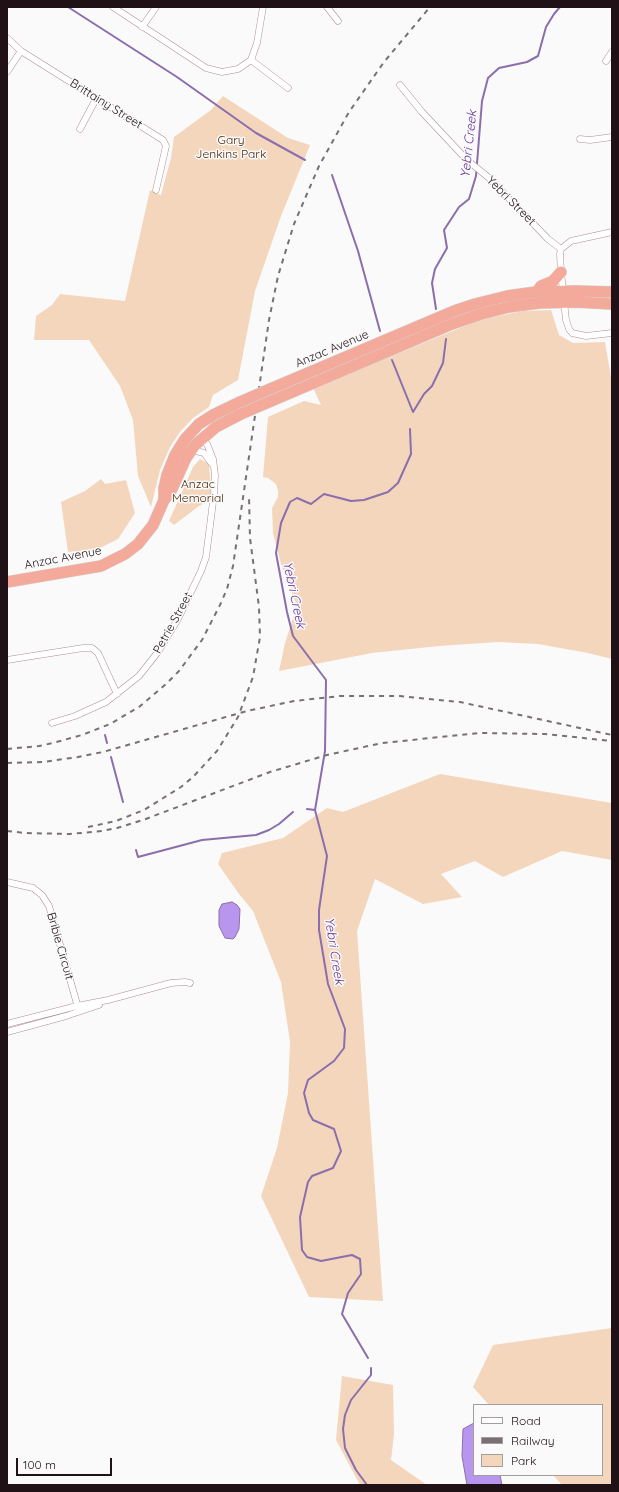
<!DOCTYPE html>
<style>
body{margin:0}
#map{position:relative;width:619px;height:1492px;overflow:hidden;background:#fafafa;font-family:Quicksand,sans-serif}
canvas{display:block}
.frame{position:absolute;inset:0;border:8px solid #1f1115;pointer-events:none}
.legend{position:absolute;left:473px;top:1404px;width:130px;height:72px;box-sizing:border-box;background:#fafafa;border:1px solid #a29d9e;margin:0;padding:5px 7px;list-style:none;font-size:12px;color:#1f1115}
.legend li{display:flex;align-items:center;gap:8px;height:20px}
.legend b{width:20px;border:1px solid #a29d9e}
.scale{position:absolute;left:16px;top:1458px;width:96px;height:18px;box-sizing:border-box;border:2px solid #1f1115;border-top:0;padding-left:5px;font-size:12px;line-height:14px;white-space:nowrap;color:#1f1115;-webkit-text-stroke:3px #fafafa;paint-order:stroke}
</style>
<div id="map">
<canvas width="619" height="1492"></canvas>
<div class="frame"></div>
<ul class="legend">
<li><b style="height:5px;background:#fff"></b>Road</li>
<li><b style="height:5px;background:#797073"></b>Railway</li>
<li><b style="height:11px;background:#f4d6bc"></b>Park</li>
</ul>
<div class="scale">100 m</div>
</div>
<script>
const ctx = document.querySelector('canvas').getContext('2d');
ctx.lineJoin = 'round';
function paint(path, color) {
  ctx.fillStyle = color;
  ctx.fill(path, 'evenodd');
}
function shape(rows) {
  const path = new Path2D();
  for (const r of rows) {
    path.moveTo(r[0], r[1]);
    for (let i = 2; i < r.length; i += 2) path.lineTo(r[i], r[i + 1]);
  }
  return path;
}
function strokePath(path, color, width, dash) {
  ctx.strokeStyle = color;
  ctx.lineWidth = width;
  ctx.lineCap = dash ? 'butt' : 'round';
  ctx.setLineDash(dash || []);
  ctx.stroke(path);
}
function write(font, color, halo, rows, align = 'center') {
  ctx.font = font + ' Quicksand,sans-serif';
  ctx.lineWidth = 3;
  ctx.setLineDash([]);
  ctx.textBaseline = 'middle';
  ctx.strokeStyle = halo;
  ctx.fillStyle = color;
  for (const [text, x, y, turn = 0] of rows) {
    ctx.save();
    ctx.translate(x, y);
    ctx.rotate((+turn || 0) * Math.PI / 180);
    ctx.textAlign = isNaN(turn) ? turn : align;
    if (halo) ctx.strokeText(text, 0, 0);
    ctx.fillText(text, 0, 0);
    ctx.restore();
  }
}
paint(shape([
 [223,96,288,138,310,145,281,216,255,291,238,380,213,395,209,407,193,418,180,432,170,447,160,470,151,507,138,476,133,420,120,386,89,340,34,340,36,316,52,305,60,294,125,301,150,190,161,195,171,158,174,137,211,110],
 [551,310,559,335,573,343,605,342,612,383,612,659,588,653,538,644,498,642,439,646,372,653,279,671,285,643,297,606,281,564,273,533,272,508,278,497,278,491,276,484,268,478,263,477,268,417,304,401,321,405,313,388,482,319,523,311],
 [200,459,209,464,211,491,210,500,199,506,174,525,169,521,193,467],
 [101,479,105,484,126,480,135,513,118,539,98,549,68,552,61,502,85,491],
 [440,774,612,803,612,860,562,851,503,877,475,861,441,874,462,897,423,904,375,879,357,931,383,1301,309,1297,261,1196,277,1148,288,1093,290,1042,281,982,253,911,239,894,218,864,222,853,283,838,327,808,343,812],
 [612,1328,612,1485,562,1485,553,1475,602,1475,602,1405,489,1405,473,1387,493,1345],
 [342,1376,393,1385,394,1434,391,1460,427,1485,360,1485,336,1440]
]), '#f4d6bc');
const water = shape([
 [232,902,237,905,240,909,239,929,235,937,233,939,225,938,219,926,219,910,222,904,232,902],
 [474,1423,474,1475,500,1475,502,1485,467,1485,462,1456,463,1429,474,1423]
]);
paint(water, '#b996ed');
strokePath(water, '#8b6eac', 1);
strokePath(shape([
 [68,7,177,77,256,133,305,160],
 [332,175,358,251,380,331],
 [436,309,432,283,435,269,447,248,444,230,459,207,469,199,476,176,482,101,488,78,499,68,527,62,538,56,546,27,554,14,560,7],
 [392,360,413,412],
 [413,412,424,394,432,386,443,363,446,339],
 [105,735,107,743],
 [111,757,123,802],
 [307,809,315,810],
 [136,850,138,857,202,840,256,835,269,830,279,824,293,812],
 [368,1358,342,1314,348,1293,361,1274,360,1259,352,1255,321,1261,307,1257,302,1250,300,1217,308,1182,312,1176,333,1168,341,1151,334,1129,313,1120,309,1113,304,1093,308,1080,334,1061,344,1048,345,1029,328,984,319,930,319,910,327,856,315,810,325,751,326,680,293,636,287,612,276,553,281,523,290,502,297,498,311,504,324,494,351,501,364,500,388,492,398,483,411,454,410,429],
 [367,1485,356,1470,345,1448,343,1429,345,1415,351,1400,371,1375,371,1368]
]), '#8b6eac', 2);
const minor = shape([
 [113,7,206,68,222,72,238,69,251,60,257,43,263,7],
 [327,7,338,21],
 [142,27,156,7],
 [7,38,21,51,163,140,166,146,156,190],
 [251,60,288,88],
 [606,61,612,52],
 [7,72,21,51],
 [400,85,422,112,467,160,488,177,548,239,561,249],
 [80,129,96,99],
 [580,139,590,140,612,137],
 [561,249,560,254,561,272,565,311,566,320,569,329,572,333,586,336,612,333],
 [561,249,571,241,612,232],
 [190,451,196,451,204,453,212,464],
 [7,660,83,648,92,648,98,653,117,694],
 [52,723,75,716,106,702,139,676,158,652,178,619,201,571,206,557,214,494,215,475,213,459,207,444,199,439],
 [7,882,33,888,42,895,49,906,79,1011],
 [7,1024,77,1006,108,1000,171,983,185,982,190,983],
 [7,1032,66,1016,99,1005]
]);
const trunk = shape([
 [538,290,541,286,553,281,561,272],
 [270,389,454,311,475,304,507,296,536,292,575,291,612,292],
 [269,402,452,324,481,314,509,307,539,303,576,302,612,304],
 [164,500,164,488,167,475,175,455,185,439,199,424,213,415,240,402],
 [7,582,101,566,125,554,138,544,153,525,164,500,171,491,186,458,195,445,216,427,241,414]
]);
strokePath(minor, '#b18c95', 7);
strokePath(trunk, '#d7d4d5', 12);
strokePath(minor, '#fff', 6);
strokePath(trunk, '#f3aa9b', 11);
strokePath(shape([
 [7,749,39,746,53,743,82,735,110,724,139,707,166,684,179,671,202,640,220,605,227,589,233,566,269,320,278,276,294,224,319,166,349,112,384,62,430,7],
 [7,763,43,762,78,757,103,752,247,711,294,701,340,696,400,696,460,702,612,735],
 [88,827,116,821,144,810,181,787,193,777,217,751,238,717,253,677,260,637,259,607,250,538,249,496],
 [7,831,25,833,70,834,102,831,117,828,143,820,270,772,327,755,382,743,480,733,545,734,612,741]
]), '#797073', 2, [5, 5]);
const trunkBridge = shape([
 [240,402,270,389],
 [241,414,269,402]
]);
strokePath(trunkBridge, '#d7d4d5', 12, []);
strokePath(trunkBridge, '#f3aa9b', 11);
write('12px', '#1f1115', '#fafafa', [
 ["Brittainy Street",106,104,32],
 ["Yebri Street",511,201,45],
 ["Anzac Avenue",332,349,-23],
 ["Anzac Avenue",63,558,-11],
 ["Petrie Street",173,623,-61],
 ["Bribie Circuit",60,946,74]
]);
write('12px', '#482909', '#fafafa', [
 ["Gary",231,140],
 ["Jenkins Park",231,154],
 ["Anzac",198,484],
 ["Memorial",198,498]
]);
write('italic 13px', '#633398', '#fafafa', [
 ["Yebri Creek",469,144,-84],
 ["Yebri Creek",294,595,78],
 ["Yebri Creek",334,951,81]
]);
</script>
